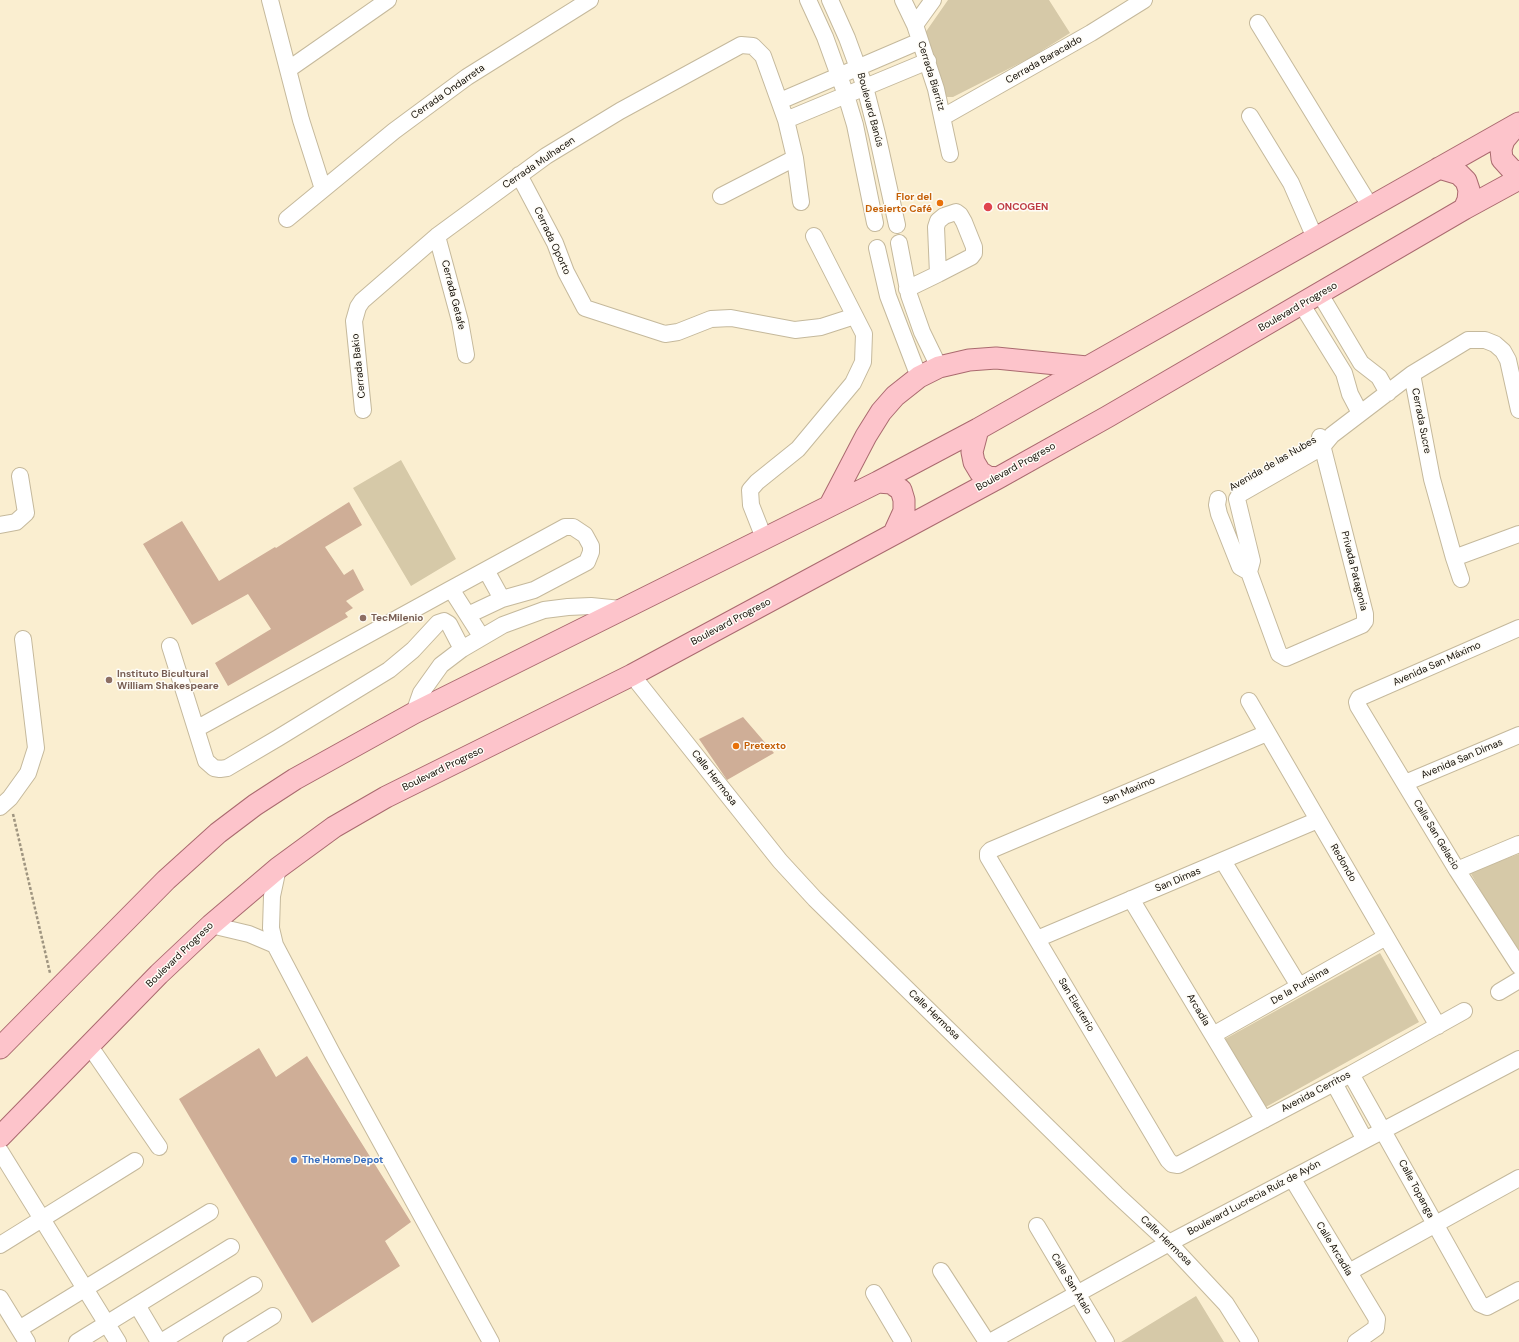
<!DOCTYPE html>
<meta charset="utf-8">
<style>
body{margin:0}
canvas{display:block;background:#faeed0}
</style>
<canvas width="1519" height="1342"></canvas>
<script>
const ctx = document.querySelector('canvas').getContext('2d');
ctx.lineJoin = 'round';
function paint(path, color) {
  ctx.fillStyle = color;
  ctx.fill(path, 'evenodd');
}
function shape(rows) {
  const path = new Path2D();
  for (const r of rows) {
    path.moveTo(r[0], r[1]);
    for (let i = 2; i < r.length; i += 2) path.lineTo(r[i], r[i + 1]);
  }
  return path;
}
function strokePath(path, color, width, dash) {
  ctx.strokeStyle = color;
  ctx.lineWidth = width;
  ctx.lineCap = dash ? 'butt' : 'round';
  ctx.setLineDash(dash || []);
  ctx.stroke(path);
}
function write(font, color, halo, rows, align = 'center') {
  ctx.font = font + ' "DM Sans",sans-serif';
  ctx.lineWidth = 3;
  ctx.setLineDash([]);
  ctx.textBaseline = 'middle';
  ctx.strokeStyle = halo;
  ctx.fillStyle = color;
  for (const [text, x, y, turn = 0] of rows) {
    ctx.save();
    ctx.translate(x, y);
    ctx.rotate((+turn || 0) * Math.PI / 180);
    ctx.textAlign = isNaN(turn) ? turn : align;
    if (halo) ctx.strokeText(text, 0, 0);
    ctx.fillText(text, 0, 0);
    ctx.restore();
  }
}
paint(shape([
 [948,0,1049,0,1070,33,1030,58,953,97,947,97,942,90,925,33],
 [401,460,456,559,411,586,353,488],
 [1519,854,1519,958,1470,872],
 [1380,953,1419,1022,1264,1108,1225,1039],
 [1196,1296,1224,1342,1121,1342]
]), '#d6c9a8');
paint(shape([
 [349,502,362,525,325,547,344,575,353,569,364,590,346,601,353,608,345,613,348,617,228,686,215,663,271,629,248,594,192,625,143,544,182,521,219,581,275,547,276,548],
 [743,717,774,753,727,780,699,739],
 [259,1048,276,1077,307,1056,411,1222,385,1241,400,1266,312,1323,179,1099]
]), '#cfae97');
const minor = shape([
 [270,0,301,120,323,189],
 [808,0,825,37,846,95,855,125,875,223],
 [830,0,847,38,865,87,877,134,897,225],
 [903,0,915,25,936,89,950,154],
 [1258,23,1370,206],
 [915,25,933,0],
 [289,69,388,0],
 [780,101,920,41],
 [1250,116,1291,183,1315,238],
 [943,117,1091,33,1144,0],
 [786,120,928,61],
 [519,175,555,243,566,272,585,308,665,334,678,332,711,319,731,318,795,330,821,327,855,316],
 [721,196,795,158],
 [287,219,394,131,467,77,590,0],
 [437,236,460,321,466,355],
 [899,243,909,295,922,332,939,367],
 [877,248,888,296,919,377],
 [907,289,938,274,971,257,974,253,974,247,964,222,960,215,956,212,944,216,938,221,936,227,938,274],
 [1320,294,1361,363,1379,377,1388,393],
 [1302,305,1344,373,1350,394,1360,413],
 [1412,374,1432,479,1454,558,1519,534],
 [363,410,354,321,358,307,362,301,437,236,546,156,620,111,741,45,753,46,763,56,786,120,795,158,801,202],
 [1218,499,1217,505,1219,514,1240,567,1249,572,1279,654,1286,658,1362,625,1365,621,1365,614,1320,437],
 [1237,499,1240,494,1322,447,1332,435,1412,374,1468,340,1485,340,1495,344,1503,351,1508,360,1519,410],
 [1237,499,1252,561,1249,572],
 [0,525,16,522,26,513,20,476],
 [764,538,751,505,750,490,757,482,798,449,853,383,863,362,864,334,814,236],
 [1454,558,1461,579],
 [486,570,502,599],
 [451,589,565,527,573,527,585,535,591,546,591,552,587,562,534,590,502,599,468,615],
 [1519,628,1359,698,1357,702,1358,706,1457,870,1519,966],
 [170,646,196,729],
 [462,649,449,624,444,621,438,623,413,650,389,670,278,738,227,768,220,769,214,768,206,761,196,729,451,589,481,636],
 [632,675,780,861,815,899,1116,1194,1169,1243,1226,1304,1250,1342],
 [1249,701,1438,1026],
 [414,713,421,693,441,665,462,649,503,625,544,610,568,607,591,606,621,609],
 [1267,733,991,850,988,853,988,857,1168,1160,1172,1164,1178,1165,1351,1074,1464,1011],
 [1405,783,1519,735],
 [0,807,10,798,28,773,36,748,23,639],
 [1223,861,1299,986],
 [278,868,272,896,271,928,275,945,333,1055,491,1342],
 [1457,870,1519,844],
 [1131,899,1264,1120],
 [211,925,249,934,275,945],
 [1037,939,1318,820],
 [1499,992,1519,980],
 [1213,1035,1386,937],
 [89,1045,159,1147],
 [1351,1074,1480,1304,1487,1307,1519,1290],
 [1334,1083,1365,1140],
 [0,1151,118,1342],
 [1292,1178,1377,1319,1376,1328,1356,1342],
 [1037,1226,1106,1342],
 [0,1245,135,1161],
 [941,1271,987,1342],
 [1349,1272,1519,1178],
 [874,1293,903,1342],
 [0,1298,27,1342],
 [137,1305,159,1342],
 [19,1329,210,1212],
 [77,1342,231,1247],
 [161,1342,254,1285],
 [231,1342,273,1316],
 [990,1342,1169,1243,1519,1059]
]);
const major = shape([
 [1515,127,1504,140,1501,149,1502,159,1512,170,1519,172],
 [1439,168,1459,174,1466,181,1469,190,1468,200,1464,209],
 [978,429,972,452,974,462,980,472,988,477,998,478],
 [878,482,891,483,901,490,904,500,904,511,894,533],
 [830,505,866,436,881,412,895,396,919,377,939,367,969,360,996,358,1087,367],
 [0,1048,166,880,218,833,255,805,295,779,414,713,878,482,978,429,1519,123],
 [0,1137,159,974,211,925,278,868,334,827,386,797,632,675,998,478,1107,417,1464,209,1519,179]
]);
strokePath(minor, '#c5b99c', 18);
strokePath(major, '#aa6a6f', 23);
strokePath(shape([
 [13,814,50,973]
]), '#9f9580', 2.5, [3, 2]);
strokePath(minor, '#fff', 16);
strokePath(major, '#fdc4cb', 21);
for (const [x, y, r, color] of [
 [940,203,4,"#e8710a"],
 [988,207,5,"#e0444e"],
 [363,618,4,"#8d6e63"],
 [109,680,4,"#8d6e63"],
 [736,746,4,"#e8710a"],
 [294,1160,4,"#3f7fe0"]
]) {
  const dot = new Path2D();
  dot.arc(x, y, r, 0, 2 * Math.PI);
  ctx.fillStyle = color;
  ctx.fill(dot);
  strokePath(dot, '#fefcf6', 1.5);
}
write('10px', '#110c04', '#fefcf6', [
 ["Cerrada Baracaldo",1044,60,-30],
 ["Cerrada Biarritz",931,76,73],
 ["Cerrada Ondarreta",448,92,-35],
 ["Boulevard Banús",870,110,75],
 ["Cerrada Mulhacen",539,163,-34],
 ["Cerrada Oporto",552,241,65],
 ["Cerrada Getafe",453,295,76],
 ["Boulevard Progreso",1298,307,-30],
 ["Cerrada Bakio",359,366,-96],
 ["Cerrada Sucre",1421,421,79],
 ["Avenida de las Nubes",1273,464,-30],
 ["Boulevard Progreso",1016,467,-29],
 ["Privada Patagonia",1354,571,76],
 ["Boulevard Progreso",731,622,-28],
 ["Avenida San Máximo",1437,664,-24],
 ["Avenida San Dimas",1462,759,-23],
 ["Boulevard Progreso",443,769,-26],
 ["Calle Hermosa",714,778,52],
 ["San Maximo",1129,791,-23],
 ["Calle San Gelacio",1436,835,59],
 ["Redondo",1343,863,60],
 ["San Dimas",1178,880,-23],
 ["Boulevard Progreso",180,955,-44],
 ["De la Purísima",1300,986,-30],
 ["San Eleuterio",1076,1005,59],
 ["Arcadia",1198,1010,59],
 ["Calle Hermosa",934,1015,44],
 ["Avenida Cerritos",1316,1092,-28],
 ["Calle Topanga",1416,1189,62],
 ["Boulevard Lucrecia Ruíz de Ayón",1254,1198,-28],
 ["Calle Hermosa",1166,1241,44],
 ["Calle Arcadia",1334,1249,59],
 ["Calle San Atalo",1071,1284,59]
]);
write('bold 10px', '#c56008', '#fefcf6', [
 ["Flor del",932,197],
 ["Desierto Café",932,209],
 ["Pretexto",744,746,"left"]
], 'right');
write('bold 10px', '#be3a42', '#fefcf6', [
 ["ONCOGEN",997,207]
], 'left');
write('bold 10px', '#785e54', '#fefcf6', [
 ["TecMilenio",371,618],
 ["Instituto Bicultural",117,674],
 ["William Shakespeare",117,686]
], 'left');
write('bold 10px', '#366cbe', '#fefcf6', [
 ["The Home Depot",302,1160]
], 'left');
</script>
